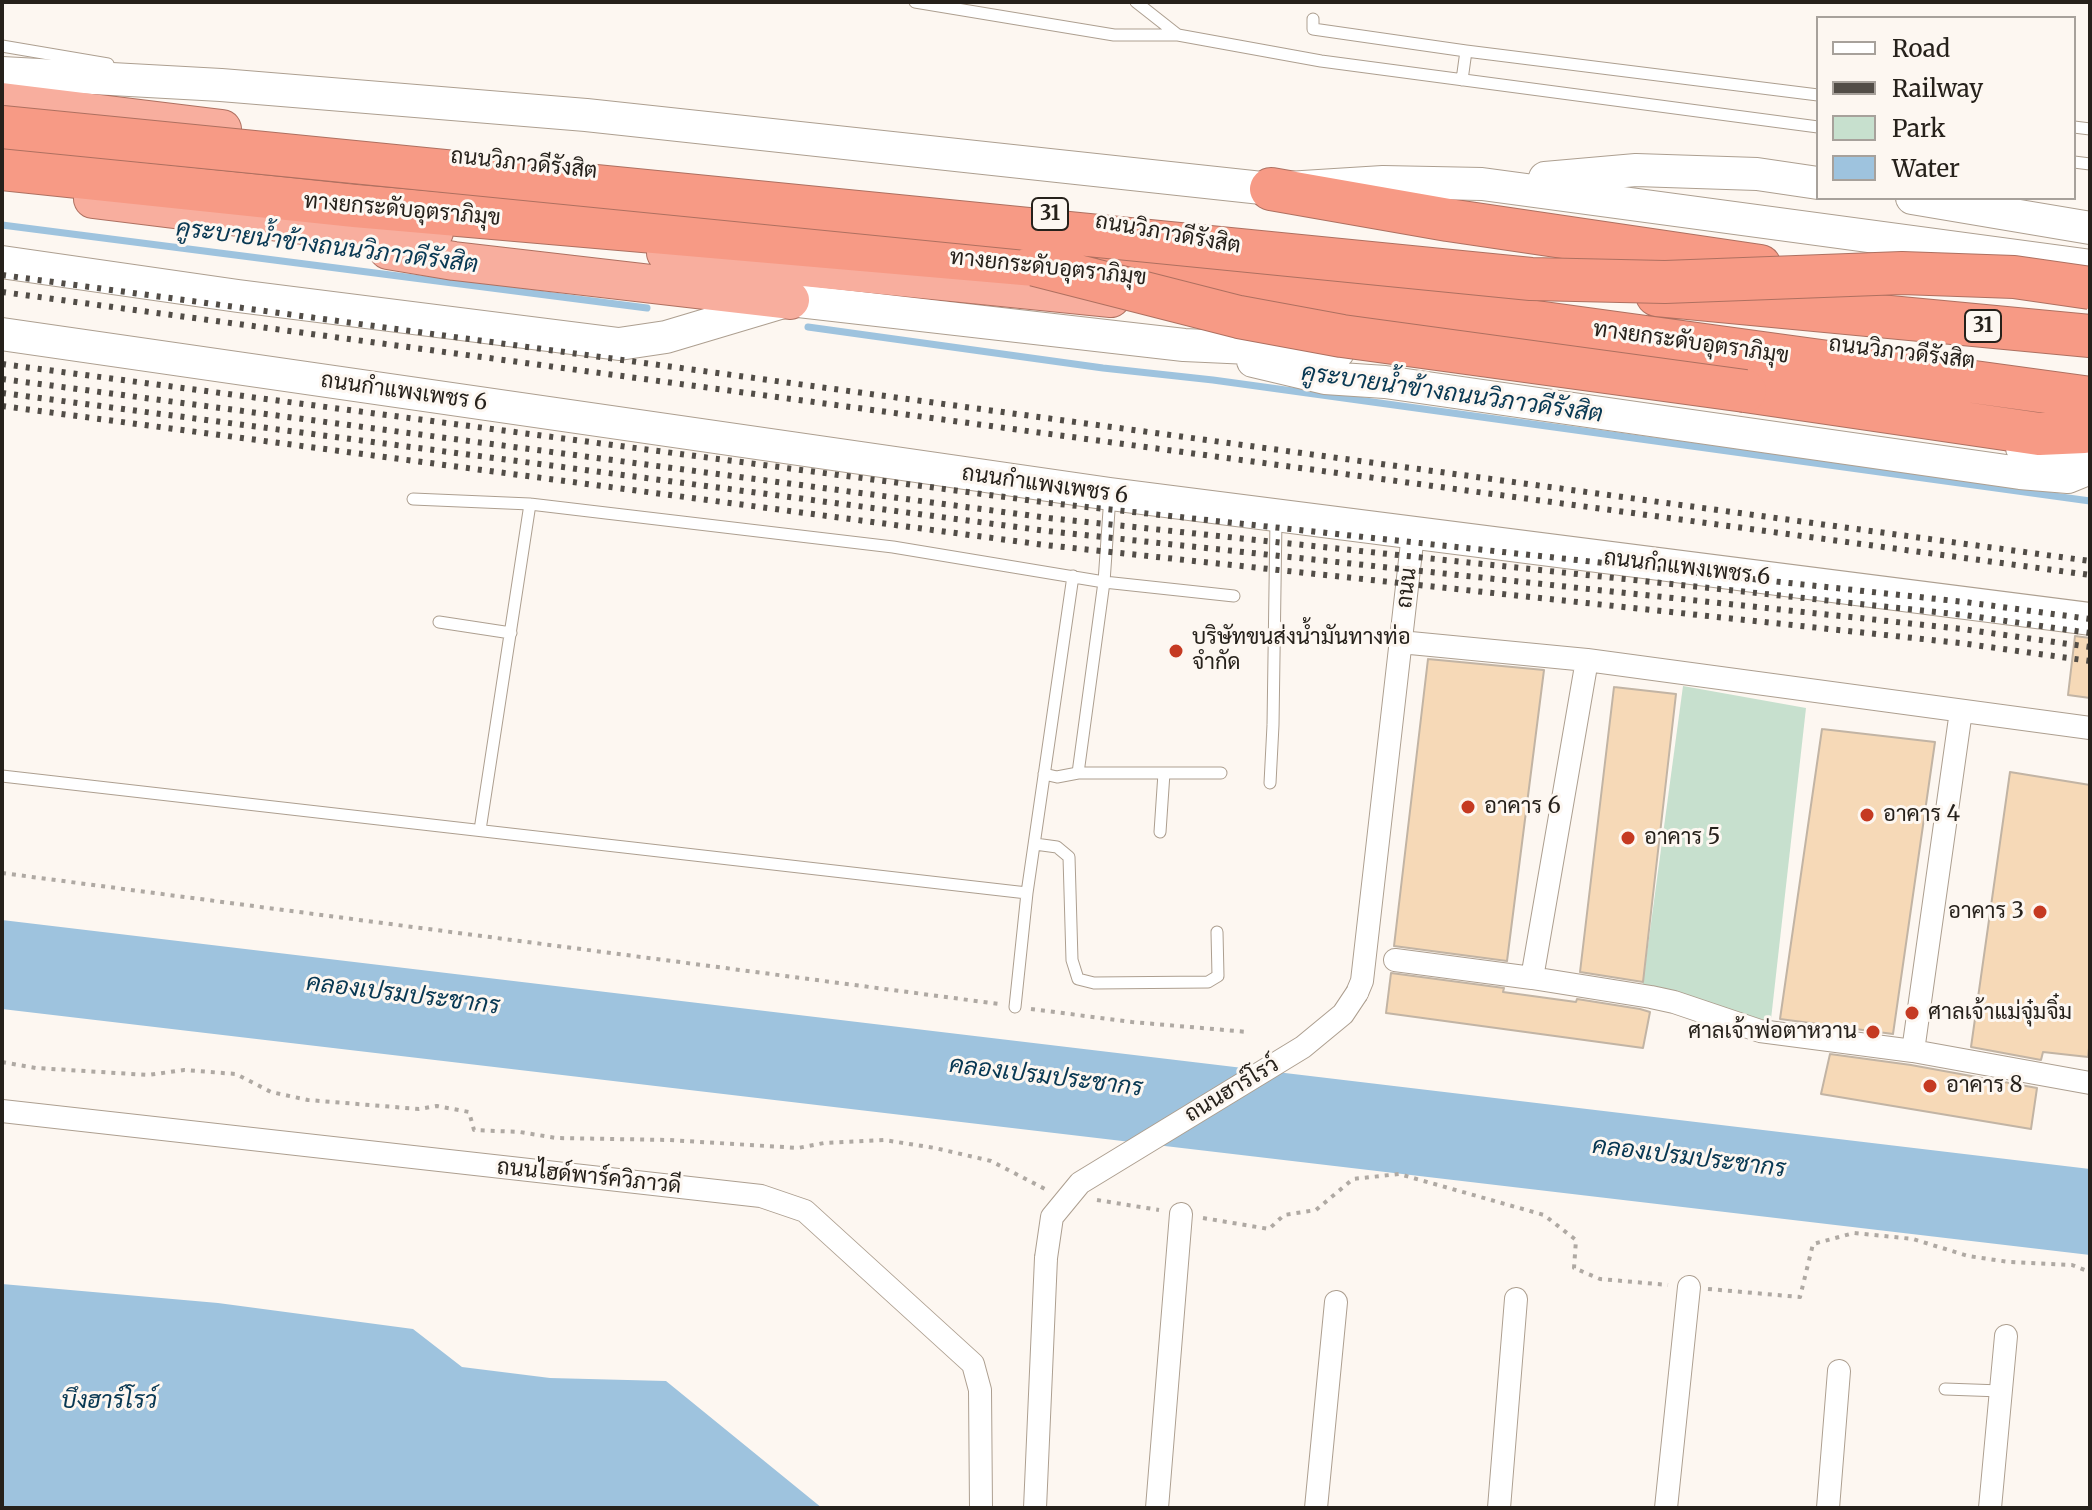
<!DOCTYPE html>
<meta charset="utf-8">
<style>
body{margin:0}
#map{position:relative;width:2092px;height:1510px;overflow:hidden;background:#fdf7f1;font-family:Merriweather,serif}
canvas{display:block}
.frame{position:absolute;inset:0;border:4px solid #26211b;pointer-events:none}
.legend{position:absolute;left:1816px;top:16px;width:260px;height:184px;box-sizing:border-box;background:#fdf7f1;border:2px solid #a7a19b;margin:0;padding:10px 14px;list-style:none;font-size:24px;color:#26211b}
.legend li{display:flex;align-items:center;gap:16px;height:40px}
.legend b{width:40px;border:2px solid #a7a19b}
</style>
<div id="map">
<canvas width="2092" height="1510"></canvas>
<div class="frame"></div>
<ul class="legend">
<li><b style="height:10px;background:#fff"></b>Road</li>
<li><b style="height:10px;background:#524d47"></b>Railway</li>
<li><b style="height:22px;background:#c7e0ce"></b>Park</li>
<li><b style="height:22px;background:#9ec3de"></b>Water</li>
</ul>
</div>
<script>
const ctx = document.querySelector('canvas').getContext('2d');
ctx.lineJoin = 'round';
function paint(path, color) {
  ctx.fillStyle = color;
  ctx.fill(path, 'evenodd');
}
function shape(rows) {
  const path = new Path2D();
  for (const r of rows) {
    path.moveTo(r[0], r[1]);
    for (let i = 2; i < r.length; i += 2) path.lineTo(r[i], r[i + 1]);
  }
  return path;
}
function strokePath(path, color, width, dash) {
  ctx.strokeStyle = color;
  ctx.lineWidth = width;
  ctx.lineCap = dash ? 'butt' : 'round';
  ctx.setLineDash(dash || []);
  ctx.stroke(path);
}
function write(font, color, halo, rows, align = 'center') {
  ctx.font = font + ' Merriweather,Sarabun,serif';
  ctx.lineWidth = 6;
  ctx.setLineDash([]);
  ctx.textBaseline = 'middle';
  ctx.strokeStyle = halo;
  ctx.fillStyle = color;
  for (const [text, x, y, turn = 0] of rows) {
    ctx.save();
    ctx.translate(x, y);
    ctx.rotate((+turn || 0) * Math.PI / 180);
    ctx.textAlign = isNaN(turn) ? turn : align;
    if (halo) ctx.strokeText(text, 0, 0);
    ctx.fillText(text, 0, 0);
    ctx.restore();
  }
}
paint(shape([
 [1683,686,1806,708,1770,1028,1642,990]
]), '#c7e0ce');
paint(shape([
 [2,920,2090,1169,2090,1255,2,1009],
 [2,1284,218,1303,413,1329,462,1367,550,1378,666,1381,822,1508,2,1508]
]), '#9ec3de');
strokePath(shape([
 [2,225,647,308],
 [808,327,1103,368,1213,380,2090,501]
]), '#9ec3de', 7);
const building = shape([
 [2075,636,2090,638,2090,698,2068,695,2075,636],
 [1428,659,1544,670,1507,961,1394,946,1428,659],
 [1614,687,1676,694,1643,982,1580,972,1614,687],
 [1822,729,1935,742,1893,1034,1780,1019,1822,729],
 [2010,772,2090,785,2090,1039,2088,1057,2043,1052,2041,1060,1971,1047,2010,772],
 [1391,973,1504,988,1503,992,1576,1002,1577,999,1640,1009,1650,1012,1643,1048,1386,1013,1391,973],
 [1830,1054,1911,1065,2037,1088,2031,1129,1821,1094,1830,1054]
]);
paint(building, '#f6d9b7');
strokePath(building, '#c2b4a4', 2);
const service = shape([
 [915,2,1114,35,1178,35,1321,61,1818,127],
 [1136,2,1178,35],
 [1313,19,1313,29,1466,51,1818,95],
 [2,46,108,64],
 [1462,80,1466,51],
 [2074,127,2090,129],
 [2074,162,2090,164],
 [413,499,530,504,893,547,1104,582,1234,596],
 [439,622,511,633],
 [1078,773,1104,582,1110,496],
 [1044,774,1057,777,1078,773,1221,773],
 [2,776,1027,893],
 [1270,783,1273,725,1276,519],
 [480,830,530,504],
 [1160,832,1164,773],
 [1035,844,1057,847,1069,857,1072,960,1078,979,1094,983,1208,982,1218,976,1217,932],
 [1015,1007,1027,893,1073,576],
 [1945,1389,2001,1391]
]);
const minor = shape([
 [1400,642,1587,660,2090,728],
 [1395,960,1532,978,1651,997,1674,1002,1760,1031,1913,1051,2090,1083],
 [1532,978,1587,660],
 [1357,993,1362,981,1413,534],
 [1913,1051,1961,711],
 [2,1111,761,1196,805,1211,973,1364,980,1390,981,1508],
 [1035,1508,1046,1258],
 [1157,1508,1181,1214],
 [1316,1508,1336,1302],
 [1499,1508,1516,1299],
 [1666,1508,1689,1287],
 [1828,1508,1839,1371],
 [1990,1508,2006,1336]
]);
const secondary = shape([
 [2,73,221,85,586,115,1271,189,1383,182,1482,184,2090,266],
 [1545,178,1636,170,1757,174,1818,183],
 [1912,198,2090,228],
 [2,262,238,296,619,344,666,337,790,300,1184,345,1338,352],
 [2,334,1110,494,2090,619],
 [1253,361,1325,378,1385,382,2020,473,2068,477,2090,468],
 [2022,448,2090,458]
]);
const trunk = shape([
 [2,102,222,129],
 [93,199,311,226,434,232],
 [388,250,454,261,790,300],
 [666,253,1111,298]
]);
const motorway = shape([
 [2,169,355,206,1035,265,1485,315,2090,398],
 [1271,189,1448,220,1760,266],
 [1657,295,2090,336],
 [1745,391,2039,434,2084,432,2090,429]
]);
strokePath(service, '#ad9f90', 13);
strokePath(minor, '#ad9f90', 24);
strokePath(secondary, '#ad9f90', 34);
strokePath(trunk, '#ae7060', 40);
strokePath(motorway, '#ae7060', 44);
strokePath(shape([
 [2,873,999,1004],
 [1031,1009,1132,1022,1248,1032],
 [2,1062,36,1068,148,1075,184,1070,236,1074,271,1092,308,1100,419,1109,437,1106,469,1112,474,1130,520,1132,556,1138,670,1140,798,1148,824,1143,884,1140,935,1148,991,1161,1045,1189],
 [1097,1200,1159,1210],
 [1203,1218,1269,1229,1284,1215,1316,1210,1353,1179,1399,1174,1544,1215,1576,1240,1574,1268,1600,1279,1668,1285],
 [1708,1289,1800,1297,1813,1244,1854,1233,1913,1239,1968,1256,2009,1262,2072,1265,2090,1272]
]), '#afa9a3', 4, [4, 6]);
strokePath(service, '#fff', 11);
strokePath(minor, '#fff', 22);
strokePath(secondary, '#fff', 32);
strokePath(trunk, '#f8ae9e', 38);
strokePath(motorway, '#f79a85', 42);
strokePath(shape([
 [2,275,2090,561],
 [2,292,2090,575],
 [2,364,1050,503,1965,602,2090,619],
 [2,379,1049,518,1964,615,2090,633],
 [2,393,1047,531,1962,629,2090,647],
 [2,406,1045,545,1960,643,2090,661]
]), '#524d47', 6, [4, 8]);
const minorBridge = shape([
 [1046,1258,1052,1217,1080,1183,1303,1047,1343,1014,1357,993]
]);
const motorwayBridge = shape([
 [2,127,1531,279,1665,282,1902,273,2014,277,2090,288],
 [1035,265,1239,317,1342,336,1745,391]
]);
strokePath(minorBridge, '#ad9f90', 24, []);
strokePath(motorwayBridge, '#ae7060', 44, []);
strokePath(minorBridge, '#fff', 22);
strokePath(motorwayBridge, '#f79a85', 42);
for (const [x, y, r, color] of [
 [1176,651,8,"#c53a22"],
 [1468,807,8,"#c53a22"],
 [1867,815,8,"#c53a22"],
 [1628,838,8,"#c53a22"],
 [2040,912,8,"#c53a22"],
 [1912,1013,8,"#c53a22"],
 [1873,1032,8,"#c53a22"],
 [1930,1086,8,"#c53a22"]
]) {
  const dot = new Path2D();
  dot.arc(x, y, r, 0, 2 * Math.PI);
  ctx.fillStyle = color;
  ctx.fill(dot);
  strokePath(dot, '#fdf7f1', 3);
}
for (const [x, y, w] of [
 [1050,214,36],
 [1983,326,36]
]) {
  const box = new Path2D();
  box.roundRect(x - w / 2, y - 16, w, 32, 6);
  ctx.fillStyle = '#fdf7f1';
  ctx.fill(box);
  strokePath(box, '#26211b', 2);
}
write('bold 20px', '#26211b', null, [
 ["31",1050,214],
 ["31",1983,326]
]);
write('22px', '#26211b', '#fdf7f1', [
 ["ถนนวิภาวดีรังสิต",524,164,6],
 ["ทางยกระดับอุตราภิมุข",402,210,5],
 ["ถนนวิภาวดีรังสิต",1168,234,10],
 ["ทางยกระดับอุตราภิมุข",1048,268,6],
 ["ทางยกระดับอุตราภิมุข",1691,343,8],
 ["ถนนวิภาวดีรังสิต",1902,353,7],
 ["ถนนกำแพงเพชร 6",404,392,8],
 ["ถนนกำแพงเพชร 6",1045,485,8],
 ["ถนนกำแพงเพชร 6",1687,568,7],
 ["ถนน",1407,588,-83],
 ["ถนนฮาร์โรว์",1232,1090,-31],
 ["ถนนไฮด์พาร์ควิภาวดี",589,1177,6]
]);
write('22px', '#26211b', '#fdf7f1', [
 ["บริษัทขนส่งน้ำมันทางท่อ",1192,638],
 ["จำกัด",1192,663],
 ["อาคาร 6",1484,807],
 ["อาคาร 4",1883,815],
 ["อาคาร 5",1644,838],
 ["อาคาร 3",2024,912,"right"],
 ["ศาลเจ้าแม่จุ๋มจิ๋ม",1928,1013],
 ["ศาลเจ้าพ่อตาหวาน",1857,1032,"right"],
 ["อาคาร 8",1946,1086]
], 'left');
write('italic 24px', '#083853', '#fdf7f1', [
 ["คูระบายน้ำข้างถนนวิภาวดีรังสิต",327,247,7],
 ["คูระบายน้ำข้างถนนวิภาวดีรังสิต",1452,394,8],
 ["คลองเปรมประชากร",403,995,7],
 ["คลองเปรมประชากร",1046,1077,7],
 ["คลองเปรมประชากร",1689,1158,7],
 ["บึงฮาร์โรว์",109,1401]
]);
</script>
